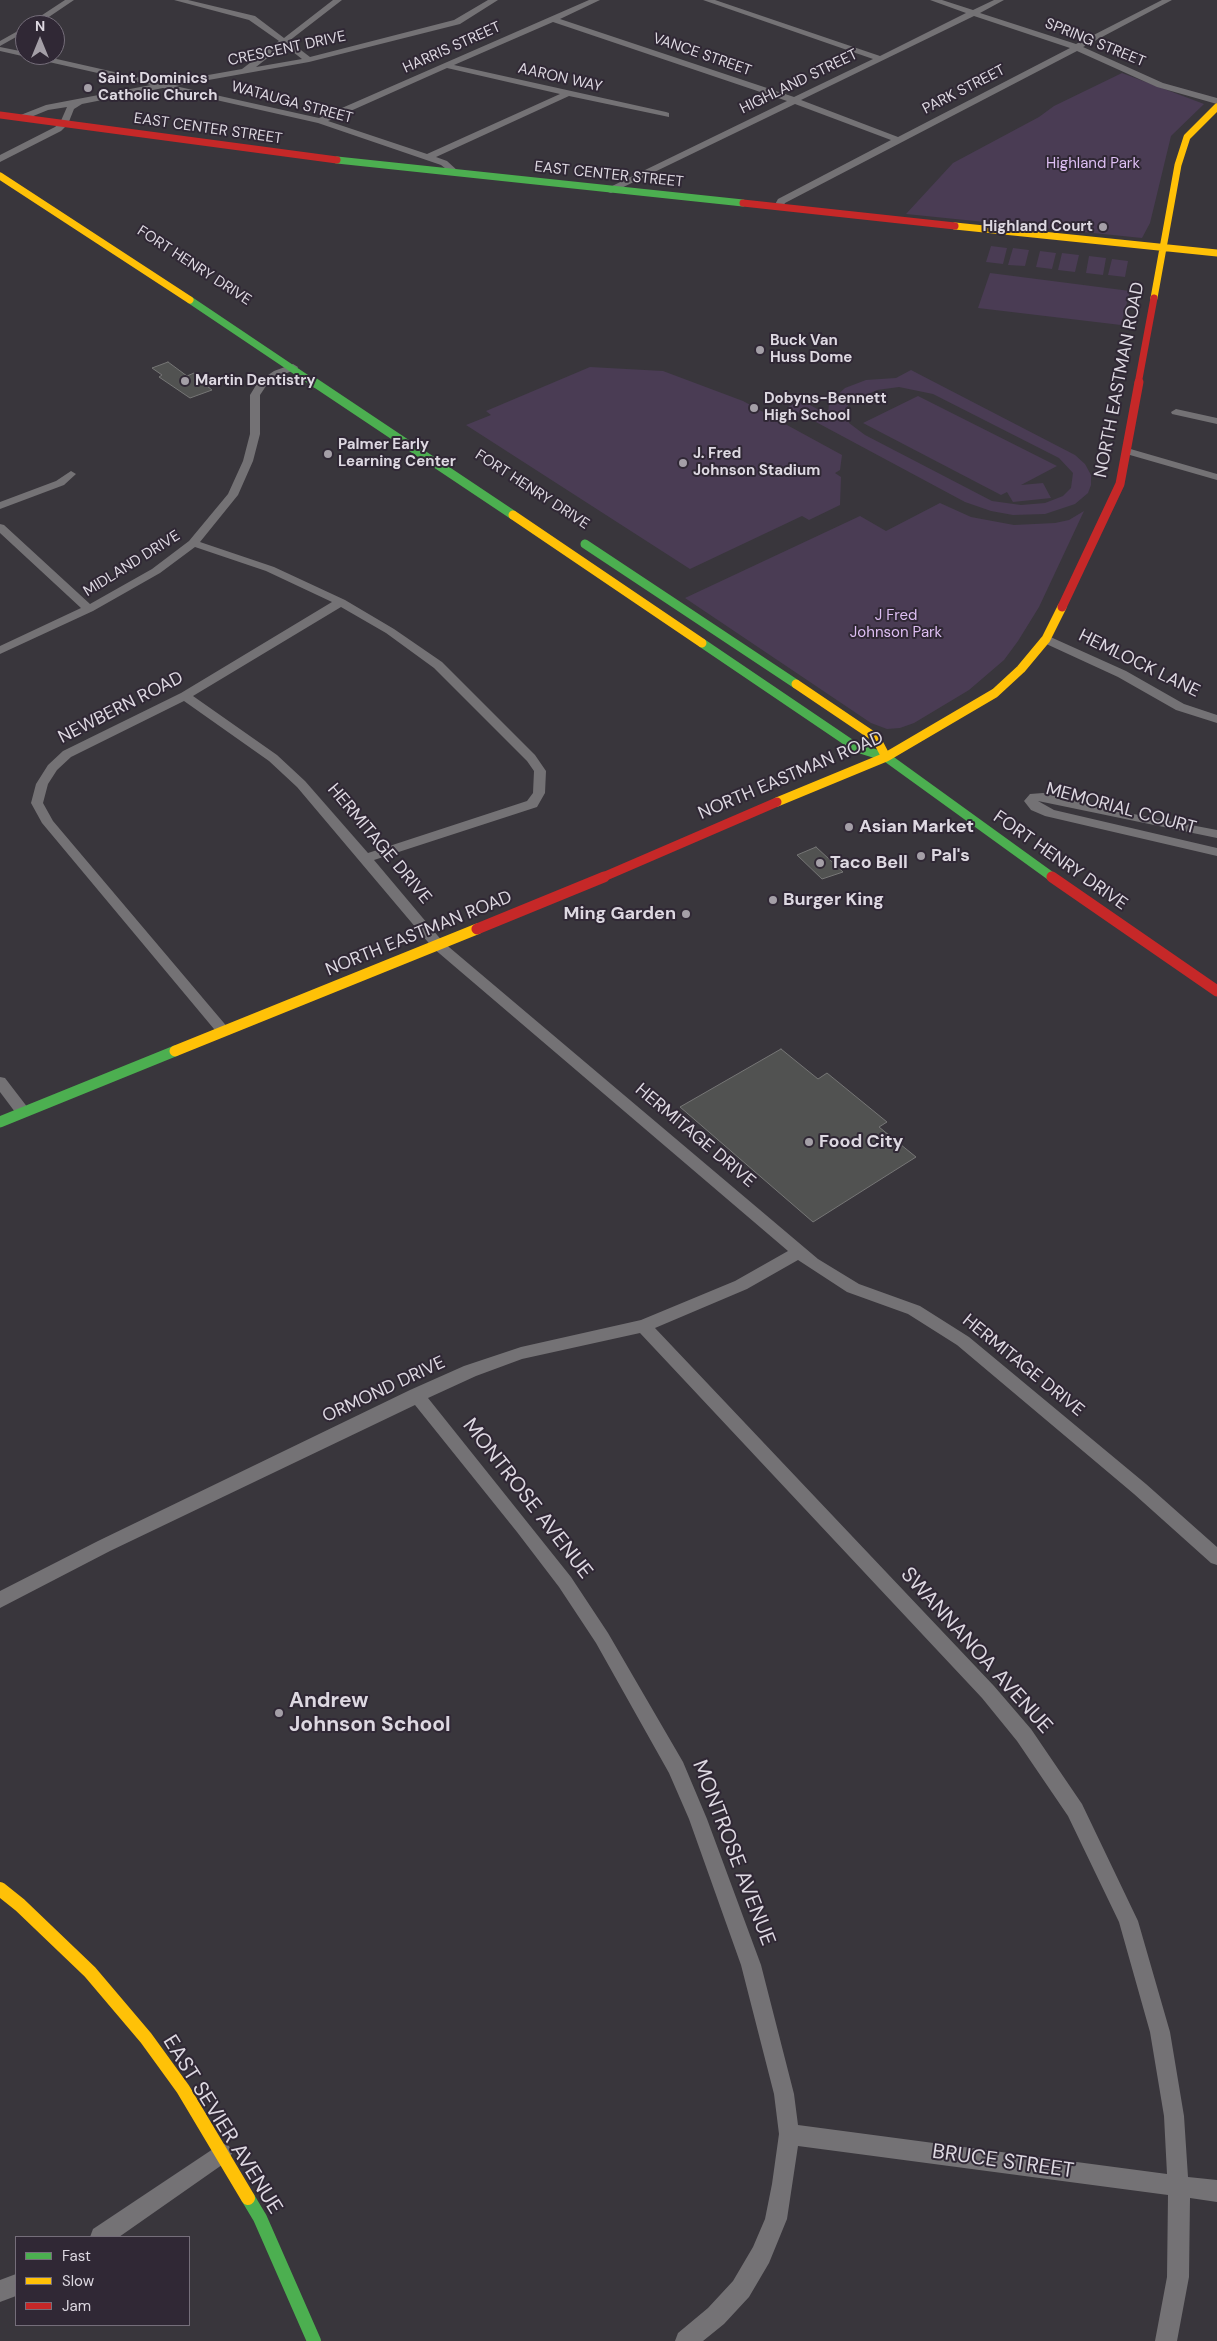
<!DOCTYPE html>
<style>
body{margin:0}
#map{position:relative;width:1217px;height:2341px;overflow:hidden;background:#39363c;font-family:"DM Sans",sans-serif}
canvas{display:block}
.legend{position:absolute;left:15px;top:2236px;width:175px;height:90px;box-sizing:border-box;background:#302835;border:1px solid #756e7a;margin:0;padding:6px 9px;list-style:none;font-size:15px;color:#ddd8e1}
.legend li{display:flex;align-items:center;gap:10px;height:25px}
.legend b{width:25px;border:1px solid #756e7a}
.north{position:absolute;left:15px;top:15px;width:50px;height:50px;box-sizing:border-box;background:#302835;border:1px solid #756e7a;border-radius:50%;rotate:0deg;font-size:14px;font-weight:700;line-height:20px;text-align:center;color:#ddd8e1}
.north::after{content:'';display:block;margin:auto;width:18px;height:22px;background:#a49fa7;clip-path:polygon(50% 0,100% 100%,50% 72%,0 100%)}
</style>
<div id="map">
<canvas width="1217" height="2341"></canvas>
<ul class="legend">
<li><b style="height:6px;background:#4caf50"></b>Fast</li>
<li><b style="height:6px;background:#ffc107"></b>Slow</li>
<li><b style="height:6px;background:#c62828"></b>Jam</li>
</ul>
<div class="north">N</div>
</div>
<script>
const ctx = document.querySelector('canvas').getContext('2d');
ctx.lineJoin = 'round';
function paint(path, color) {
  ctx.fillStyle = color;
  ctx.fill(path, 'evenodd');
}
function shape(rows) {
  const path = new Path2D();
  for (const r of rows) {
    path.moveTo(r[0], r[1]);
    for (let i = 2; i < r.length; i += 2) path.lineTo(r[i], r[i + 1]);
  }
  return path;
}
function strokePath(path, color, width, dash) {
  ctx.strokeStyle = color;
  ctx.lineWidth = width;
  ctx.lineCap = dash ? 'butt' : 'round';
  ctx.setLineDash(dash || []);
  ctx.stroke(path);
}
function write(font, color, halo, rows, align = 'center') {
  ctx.font = font + ' "DM Sans",sans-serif';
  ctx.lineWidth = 4;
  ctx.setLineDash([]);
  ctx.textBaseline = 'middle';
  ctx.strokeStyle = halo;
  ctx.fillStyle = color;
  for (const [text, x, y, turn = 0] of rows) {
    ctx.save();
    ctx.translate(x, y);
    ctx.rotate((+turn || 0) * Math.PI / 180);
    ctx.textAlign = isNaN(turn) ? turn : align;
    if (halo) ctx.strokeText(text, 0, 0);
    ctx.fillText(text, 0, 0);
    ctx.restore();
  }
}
paint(shape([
 [1122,73,1204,104,1171,136,1150,223,1142,238,906,214,953,163,1039,117,1054,106],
 [991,246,1007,248,1003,264,986,262],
 [1013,248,1029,250,1025,266,1008,265],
 [1040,251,1056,253,1052,269,1036,267],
 [1062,253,1079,255,1075,272,1058,270],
 [1089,256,1106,258,1103,275,1086,273],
 [1112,259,1128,261,1125,277,1108,275],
 [990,273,1130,291,1121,325,978,308],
 [590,367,663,371,743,401,842,455,840,470,835,473,841,477,840,505,809,520,802,516,690,569,466,425,491,415,486,411],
 [911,370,1075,455,1085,464,1091,475,1091,485,1088,493,1075,504,1045,514,1013,515,991,511,965,502,788,407,801,400,828,415,829,403,845,388,866,380,896,378],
 [899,387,933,394,1059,458,1073,473,1071,488,1063,496,1045,503,1021,505,992,501,865,435,849,423,845,409,850,403,877,390],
 [918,396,1057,466,1021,485,1043,483,1051,498,1013,502,1007,492,1001,495,863,423],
 [940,503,971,517,1014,525,1055,523,1069,520,1084,511,1039,607,1018,641,1004,660,969,690,914,723,900,728,887,729,871,723,685,598,860,516,886,531]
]), '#4a3c54');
const building = shape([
 [168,362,187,376,194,373,210,385,207,386,212,390,190,398,159,377,162,375,152,368,168,362],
 [816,847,843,872,822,879,797,855,816,847],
 [781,1049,818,1079,827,1073,887,1122,879,1127,916,1157,813,1222,680,1107,781,1049]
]);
paint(building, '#515251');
strokePath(building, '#767676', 1);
paint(shape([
 [65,0,74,0,37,25,27,25,65,0],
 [174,0,188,0,255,16,284,38,333,0,342,0,289,41,310,57,454,20,488,0,498,0,460,24,309,62,175,86,319,118,589,0,600,0,560,19,794,97,873,59,703,0,715,0,880,56,966,13,930,0,942,0,973,10,994,0,1004,0,980,13,1076,44,1162,0,1172,0,1083,47,1163,83,1217,98,1217,104,1157,87,1077,51,785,203,781,210,773,208,778,199,891,140,795,104,611,193,608,192,608,188,787,101,553,22,454,65,666,112,669,113,669,117,569,96,436,157,447,161,458,171,458,175,455,176,441,165,318,123,163,88,82,104,74,109,68,124,61,131,0,162,0,155,55,127,60,123,67,107,48,110,21,121,17,118,18,116,46,105,151,85,0,51,0,47,25,52,25,55,39,55,163,83,242,69,279,41,249,20,174,0],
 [974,16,1070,48,898,137,801,100,974,16],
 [284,45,302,59,256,67,284,45],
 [447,68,560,94,427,154,328,121,447,68],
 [25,27,25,32,0,46,0,41,25,27],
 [293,364,298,367,297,369,282,375,266,386,260,395,260,434,253,461,238,495,200,542,274,567,345,600,394,629,442,662,535,755,546,771,545,793,537,807,374,860,443,942,818,1259,859,1284,920,1306,969,1337,1146,1484,1217,1547,1217,1565,1211,1563,1134,1494,957,1345,908,1314,847,1292,798,1260,747,1289,655,1328,994,1686,1031,1729,1082,1804,1138,1921,1170,2032,1184,2116,1188,2177,1217,2180,1217,2202,1190,2198,1189,2277,1177,2341,1155,2341,1167,2277,1168,2195,798,2146,787,2219,769,2263,749,2297,724,2324,703,2341,675,2341,678,2333,708,2308,733,2281,753,2247,765,2219,772,2184,779,2134,774,2094,741,1965,689,1819,669,1773,596,1643,559,1587,517,1532,415,1405,110,1551,0,1608,0,1591,98,1541,410,1390,464,1366,521,1347,641,1320,735,1281,788,1251,433,948,297,787,269,761,184,701,71,757,57,770,48,784,43,803,53,821,229,1029,231,1032,229,1035,219,1035,42,823,31,803,36,784,48,765,63,751,181,693,332,602,266,571,195,547,160,573,93,611,0,654,0,646,81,608,0,533,0,524,4,525,90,604,152,569,189,541,228,494,243,461,250,434,250,395,258,382,274,371,293,364],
 [341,607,386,633,434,668,527,761,534,771,533,793,527,801,368,853,305,781,277,755,193,696,341,607],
 [640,1333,982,1698,1017,1741,1068,1816,1119,1922,1150,2032,1164,2116,1167,2174,798,2125,794,2094,761,1965,707,1819,683,1762,608,1633,571,1577,428,1398,476,1376,522,1359,640,1333],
 [1176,409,1217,418,1217,424,1172,414,1171,412,1176,409],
 [1127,448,1217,474,1217,480,1123,453,1122,451,1127,448],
 [71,471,76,474,64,485,0,509,0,502,56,481,71,471],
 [1046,635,1126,671,1184,704,1217,715,1217,723,1176,710,1118,677,1042,642,1040,639,1046,635],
 [1043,793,1123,812,1217,830,1217,838,1038,801,1054,810,1217,848,1217,856,1045,816,1031,810,1024,801,1030,794,1043,793],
 [0,1077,5,1078,28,1108,30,1112,28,1116,18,1116,0,1092,0,1077],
 [222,2143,229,2146,232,2153,229,2160,119,2237,90,2237,93,2229,222,2143],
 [16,2274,16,2296,0,2302,0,2280,16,2274]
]), '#747275');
strokePath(shape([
 [337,160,743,203],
 [190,300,315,384]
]), '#4caf50', 7);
strokePath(shape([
 [314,382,513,515],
 [585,544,796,684],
 [702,643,857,748,886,757,1052,877]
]), '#4caf50', 9);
strokePath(shape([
 [0,1122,175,1051]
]), '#4caf50', 11);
strokePath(shape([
 [248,2198,260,2218,314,2341]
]), '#4caf50', 14);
strokePath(shape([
 [0,176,190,300],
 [955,226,1217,253],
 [1154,298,1178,165,1187,137,1217,107]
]), '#ffc107', 7);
strokePath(shape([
 [513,515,702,643],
 [796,684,876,738,886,757],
 [777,802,886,757,995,693,1021,669,1046,639,1062,607]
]), '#ffc107', 9);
strokePath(shape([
 [175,1051,477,929]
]), '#ffc107', 11);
strokePath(shape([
 [0,1889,20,1905,90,1972,146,2038,183,2089,248,2198]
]), '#ffc107', 14);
strokePath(shape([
 [0,115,337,160],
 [743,203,955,226],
 [1138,384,1154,298]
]), '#c62828', 7);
strokePath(shape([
 [1062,607,1120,484,1139,382],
 [601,878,777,802]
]), '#c62828', 9);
strokePath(shape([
 [1052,877,1217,991],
 [477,929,604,877]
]), '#c62828', 11);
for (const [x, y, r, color] of [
 [88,88,5,"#a49fa7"],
 [1103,227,5,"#a49fa7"],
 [760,350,5,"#a49fa7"],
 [185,381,5,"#a49fa7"],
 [754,408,5,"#a49fa7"],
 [328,454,5,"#a49fa7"],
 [683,463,5,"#a49fa7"],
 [849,827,5,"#a49fa7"],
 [921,856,5,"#a49fa7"],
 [820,863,5,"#a49fa7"],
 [773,900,5,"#a49fa7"],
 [686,914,5,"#a49fa7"],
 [809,1142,5,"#a49fa7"],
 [279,1713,5,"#a49fa7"]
]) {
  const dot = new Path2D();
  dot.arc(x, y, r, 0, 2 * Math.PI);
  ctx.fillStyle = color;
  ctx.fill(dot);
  strokePath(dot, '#302835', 2);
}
write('15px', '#ddd8e1', '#302835', [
 ["SPRING STREET",1095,43,22],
 ["HARRIS STREET",452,48,-24],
 ["CRESCENT DRIVE",287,49,-12],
 ["VANCE STREET",702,55,19],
 ["AARON WAY",560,78,13],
 ["HIGHLAND STREET",799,82,-26],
 ["PARK STREET",964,90,-27],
 ["WATAUGA STREET",292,103,15],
 ["EAST CENTER STREET",208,129,8],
 ["EAST CENTER STREET",609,175,6],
 ["FORT HENRY DRIVE",194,266,33],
 ["FORT HENRY DRIVE",532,490,33],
 ["MIDLAND DRIVE",132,564,-32]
]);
write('bold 15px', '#ddd8e1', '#302835', [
 ["Saint Dominics",98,79],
 ["Catholic Church",98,96],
 ["Highland Court",1093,227,"right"],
 ["Buck Van",770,341],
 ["Huss Dome",770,358],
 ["Martin Dentistry",195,381],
 ["Dobyns-Bennett",764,399],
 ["High School",764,416],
 ["Palmer Early",338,445],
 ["Learning Center",338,462],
 ["J. Fred",693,454],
 ["Johnson Stadium",693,471]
], 'left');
write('15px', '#debff3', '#302835', [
 ["Highland Park",1093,164],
 ["J Fred",896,616],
 ["Johnson Park",896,633]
]);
write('18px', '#ddd8e1', '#302835', [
 ["NORTH EASTMAN ROAD",1120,380,-79],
 ["HEMLOCK LANE",1139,664,26],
 ["NEWBERN ROAD",121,708,-27],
 ["NORTH EASTMAN ROAD",791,776,-23],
 ["MEMORIAL COURT",1121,809,15],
 ["HERMITAGE DRIVE",379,844,50],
 ["FORT HENRY DRIVE",1060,861,35],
 ["NORTH EASTMAN ROAD",419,934,-22],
 ["HERMITAGE DRIVE",695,1136,40],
 ["HERMITAGE DRIVE",1023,1366,39],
 ["ORMOND DRIVE",384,1390,-25]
]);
write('bold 18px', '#ddd8e1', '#302835', [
 ["Asian Market",859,827],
 ["Pal's",931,856],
 ["Taco Bell",830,863],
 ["Burger King",783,900],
 ["Ming Garden",676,914,"right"],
 ["Food City",819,1142]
], 'left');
write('21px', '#ddd8e1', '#302835', [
 ["MONTROSE AVENUE",527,1499,52],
 ["SWANNANOA AVENUE",976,1651,48],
 ["MONTROSE AVENUE",733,1853,69],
 ["EAST SEVIER AVENUE",222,2125,58],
 ["BRUCE STREET",1003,2162,8]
]);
write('bold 21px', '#ddd8e1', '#302835', [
 ["Andrew",289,1701],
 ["Johnson School",289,1725]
], 'left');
</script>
